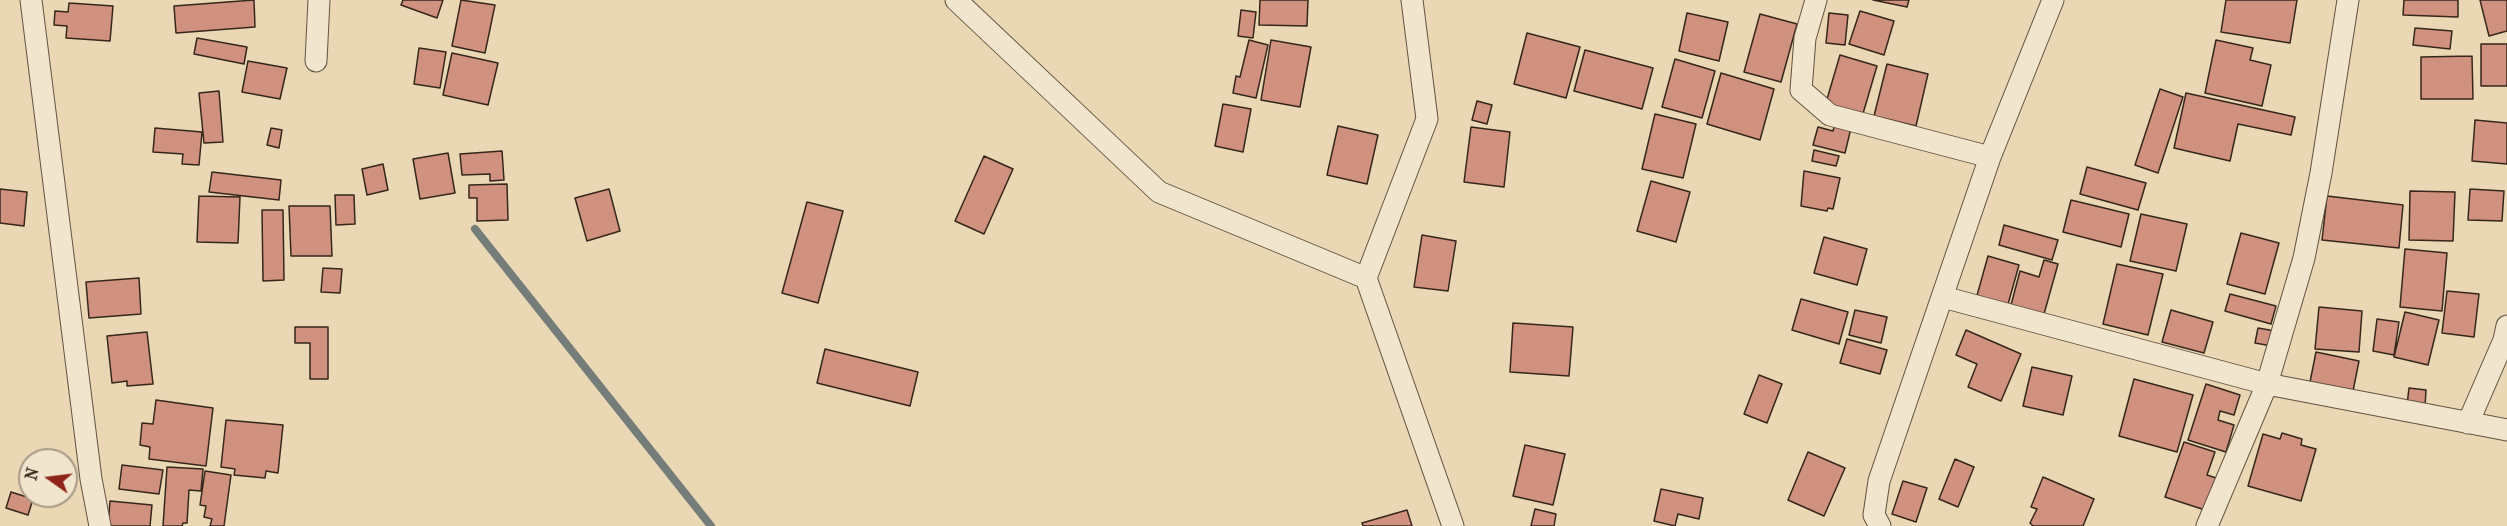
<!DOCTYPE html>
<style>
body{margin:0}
#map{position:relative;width:2507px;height:526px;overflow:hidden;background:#ead7b3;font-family:"IM FELL French Canon",serif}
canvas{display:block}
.north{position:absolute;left:18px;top:448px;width:60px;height:60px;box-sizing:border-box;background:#f1e5ce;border:2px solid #a69986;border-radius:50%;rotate:284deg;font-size:16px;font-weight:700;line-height:24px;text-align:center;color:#35271b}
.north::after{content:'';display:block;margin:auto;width:21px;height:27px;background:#8f2418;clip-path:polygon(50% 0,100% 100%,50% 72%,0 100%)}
</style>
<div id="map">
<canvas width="2507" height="526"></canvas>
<div class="north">N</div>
</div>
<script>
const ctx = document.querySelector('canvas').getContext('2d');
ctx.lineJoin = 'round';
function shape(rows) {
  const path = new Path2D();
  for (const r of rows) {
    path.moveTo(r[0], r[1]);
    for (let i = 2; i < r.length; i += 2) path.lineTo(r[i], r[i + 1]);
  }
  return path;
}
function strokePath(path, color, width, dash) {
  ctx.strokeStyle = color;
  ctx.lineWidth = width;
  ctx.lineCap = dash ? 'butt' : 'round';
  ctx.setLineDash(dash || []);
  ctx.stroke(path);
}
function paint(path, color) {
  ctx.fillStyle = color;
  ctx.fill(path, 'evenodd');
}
strokePath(shape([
 [475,229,711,526]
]), '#747d7a', 8);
const building = shape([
 [254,0,255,27,176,33,174,6,254,0],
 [403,0,443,0,437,18,401,5,403,0],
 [461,0,495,5,485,53,452,46,461,0],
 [1260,0,1308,0,1307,26,1259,25,1260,0],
 [1873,0,1909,0,1907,7,1873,0],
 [2226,0,2297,0,2290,43,2221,32,2226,0],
 [2404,0,2458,0,2458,17,2403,15,2404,0],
 [2480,0,2507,0,2507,31,2489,36,2480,0],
 [69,3,113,6,110,41,66,38,67,26,54,25,55,11,68,12,69,3],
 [1241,10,1256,12,1253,38,1238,36,1241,10],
 [1860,11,1894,21,1884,55,1849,44,1860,11],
 [1687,13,1728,22,1719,61,1679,51,1687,13],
 [1829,13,1848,15,1845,45,1826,43,1829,13],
 [1760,14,1797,24,1781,82,1744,72,1760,14],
 [2415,28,2452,31,2450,49,2413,45,2415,28],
 [1527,33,1580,47,1566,98,1514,84,1527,33],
 [197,38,247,47,244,64,194,54,197,38],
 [1249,40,1268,45,1256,98,1233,93,1236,76,1240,77,1249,40],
 [1271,40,1311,47,1300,107,1261,100,1271,40],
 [2216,40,2253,48,2250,60,2271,65,2262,106,2205,93,2216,40],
 [2481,44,2507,44,2507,86,2481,86,2481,44],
 [419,48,446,52,440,88,414,84,419,48],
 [1585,50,1653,68,1642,109,1574,91,1585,50],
 [452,53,498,63,488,105,443,95,452,53],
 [1840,55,1877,66,1862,117,1825,106,1840,55],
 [2472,56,2473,99,2421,99,2421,57,2472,56],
 [1675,59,1715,71,1702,118,1662,107,1675,59],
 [248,61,287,68,280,99,242,92,248,61],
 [1887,64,1928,74,1916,126,1874,116,1887,64],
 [1721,73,1774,89,1760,140,1707,124,1721,73],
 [2160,89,2183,97,2158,173,2135,165,2160,89],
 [219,91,223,142,204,143,199,93,219,91],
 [2186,93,2295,117,2291,135,2238,124,2230,161,2174,148,2186,93],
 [1477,101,1492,105,1487,124,1472,120,1477,101],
 [1223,104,1251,109,1243,152,1215,146,1223,104],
 [1655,114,1696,124,1683,178,1642,169,1655,114],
 [1836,120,1852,124,1845,153,1813,145,1818,127,1833,131,1836,120],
 [2475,120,2507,123,2507,164,2472,161,2475,120],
 [1338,126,1378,135,1367,184,1327,175,1338,126],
 [1471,127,1510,132,1504,187,1464,182,1471,127],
 [155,128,202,132,199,165,182,164,183,154,153,152,155,128],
 [271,128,282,130,279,148,267,145,271,128],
 [1814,150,1839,156,1836,166,1812,161,1814,150],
 [502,151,504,180,490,181,490,174,462,175,460,154,502,151],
 [448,153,455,193,420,199,413,159,448,153],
 [984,156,1013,169,984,234,955,221,984,156],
 [383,164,388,190,367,195,362,169,383,164],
 [2087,167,2146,183,2138,210,2080,194,2087,167],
 [1804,171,1840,178,1833,209,1828,208,1827,211,1801,206,1804,171],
 [212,172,281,180,279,200,209,192,212,172],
 [1651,181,1690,192,1676,242,1637,231,1651,181],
 [507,184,508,220,477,221,477,198,469,198,469,185,507,184],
 [0,189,27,192,24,226,0,223,0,189],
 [609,189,620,231,587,241,575,198,609,189],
 [2470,189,2504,191,2502,221,2468,220,2470,189],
 [2410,191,2455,192,2453,241,2409,240,2410,191],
 [335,195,354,195,355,224,336,225,335,195],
 [199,196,240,197,238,243,197,242,199,196],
 [2327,196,2403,205,2399,248,2322,240,2327,196],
 [2071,200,2129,214,2121,247,2063,232,2071,200],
 [807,202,843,211,818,303,782,293,807,202],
 [289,206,330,206,332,256,291,256,289,206],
 [262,210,283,210,284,280,263,281,262,210],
 [2141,214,2187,224,2176,271,2130,261,2141,214],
 [2004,225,2058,240,2052,260,1999,245,2004,225],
 [2241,233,2279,243,2265,294,2227,284,2241,233],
 [1422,235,1456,241,1448,291,1414,287,1422,235],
 [1824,237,1867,249,1857,285,1814,273,1824,237],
 [2405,249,2447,253,2442,311,2400,307,2405,249],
 [1988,256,2019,265,2007,308,1976,299,1988,256],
 [2044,260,2058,264,2044,314,2011,305,2020,271,2039,277,2044,260],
 [2117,264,2163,274,2148,335,2103,324,2117,264],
 [323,268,342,269,340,293,321,292,323,268],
 [139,278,141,314,89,318,86,282,139,278],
 [2447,291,2479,294,2474,337,2442,333,2447,291],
 [2230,294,2276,306,2271,324,2225,311,2230,294],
 [1801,299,1848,312,1839,344,1792,330,1801,299],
 [2319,307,2362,311,2359,352,2315,349,2319,307],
 [1855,310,1887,317,1881,343,1849,335,1855,310],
 [2171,310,2213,322,2204,353,2162,342,2171,310],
 [2405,312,2439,320,2428,365,2394,357,2405,312],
 [2377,319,2399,322,2394,355,2373,351,2377,319],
 [1513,323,1573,327,1569,376,1510,372,1513,323],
 [295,327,328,327,328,379,310,379,310,343,295,343,295,327],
 [2258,328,2275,331,2272,346,2255,343,2258,328],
 [1966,330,2021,354,2001,401,1968,387,1977,364,1956,355,1966,330],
 [147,332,153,384,127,386,127,381,112,383,107,336,147,332],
 [1847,339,1887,350,1880,374,1840,363,1847,339],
 [825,349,918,372,910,406,817,383,825,349],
 [2316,352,2359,361,2352,396,2309,387,2316,352],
 [2032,367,2072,376,2063,415,2023,406,2032,367],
 [1759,375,1782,384,1767,423,1744,414,1759,375],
 [2134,379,2193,395,2177,452,2119,436,2134,379],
 [2206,384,2240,395,2234,415,2220,411,2218,420,2234,425,2226,452,2188,440,2206,384],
 [2409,388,2426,390,2425,407,2407,405,2409,388],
 [156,400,213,408,206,466,149,459,150,447,140,445,142,423,153,424,156,400],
 [226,420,283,425,278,473,266,471,265,478,234,475,235,469,221,467,226,420],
 [2282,433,2302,439,2301,445,2316,449,2301,501,2248,486,2263,434,2280,439,2282,433],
 [2184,442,2215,452,2207,475,2216,478,2205,510,2165,497,2184,442],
 [1525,445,1565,454,1553,505,1513,496,1525,445],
 [1808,452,1845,468,1824,516,1788,500,1808,452],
 [1955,459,1974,467,1958,507,1939,499,1955,459],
 [122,465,163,470,159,494,119,489,122,465],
 [167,467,203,469,201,491,189,490,187,523,183,523,182,526,163,526,167,467],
 [205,471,231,475,224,526,210,526,212,519,204,517,206,506,200,505,205,471],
 [2043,477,2094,499,2083,526,2033,526,2030,523,2037,509,2031,507,2043,477],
 [1903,481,1927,488,1916,522,1892,514,1903,481],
 [1661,489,1703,498,1699,519,1678,514,1675,526,1654,521,1661,489],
 [11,492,33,499,28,515,6,508,11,492],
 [110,501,152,505,150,526,108,526,110,501],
 [1535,509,1556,514,1554,526,1531,526,1535,509],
 [1407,510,1412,526,1363,526,1362,523,1407,510]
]);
paint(building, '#d1917f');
strokePath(building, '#35271b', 1.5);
const street = shape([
 [31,0,91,479,100,526],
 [956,0,1159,192,1366,278,1453,526],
 [1816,0,1805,38,1801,90,1830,115,1990,157],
 [316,61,319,0],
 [1366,278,1427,119,1412,0],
 [1943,297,2267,384,2507,430],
 [2468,423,2504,340,2507,326],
 [1880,526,1874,515,1879,481,1990,157,2053,0],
 [2207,526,2267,384,2304,258,2321,173,2348,0]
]);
strokePath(street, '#625341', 23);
strokePath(street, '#f1e5ce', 21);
</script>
